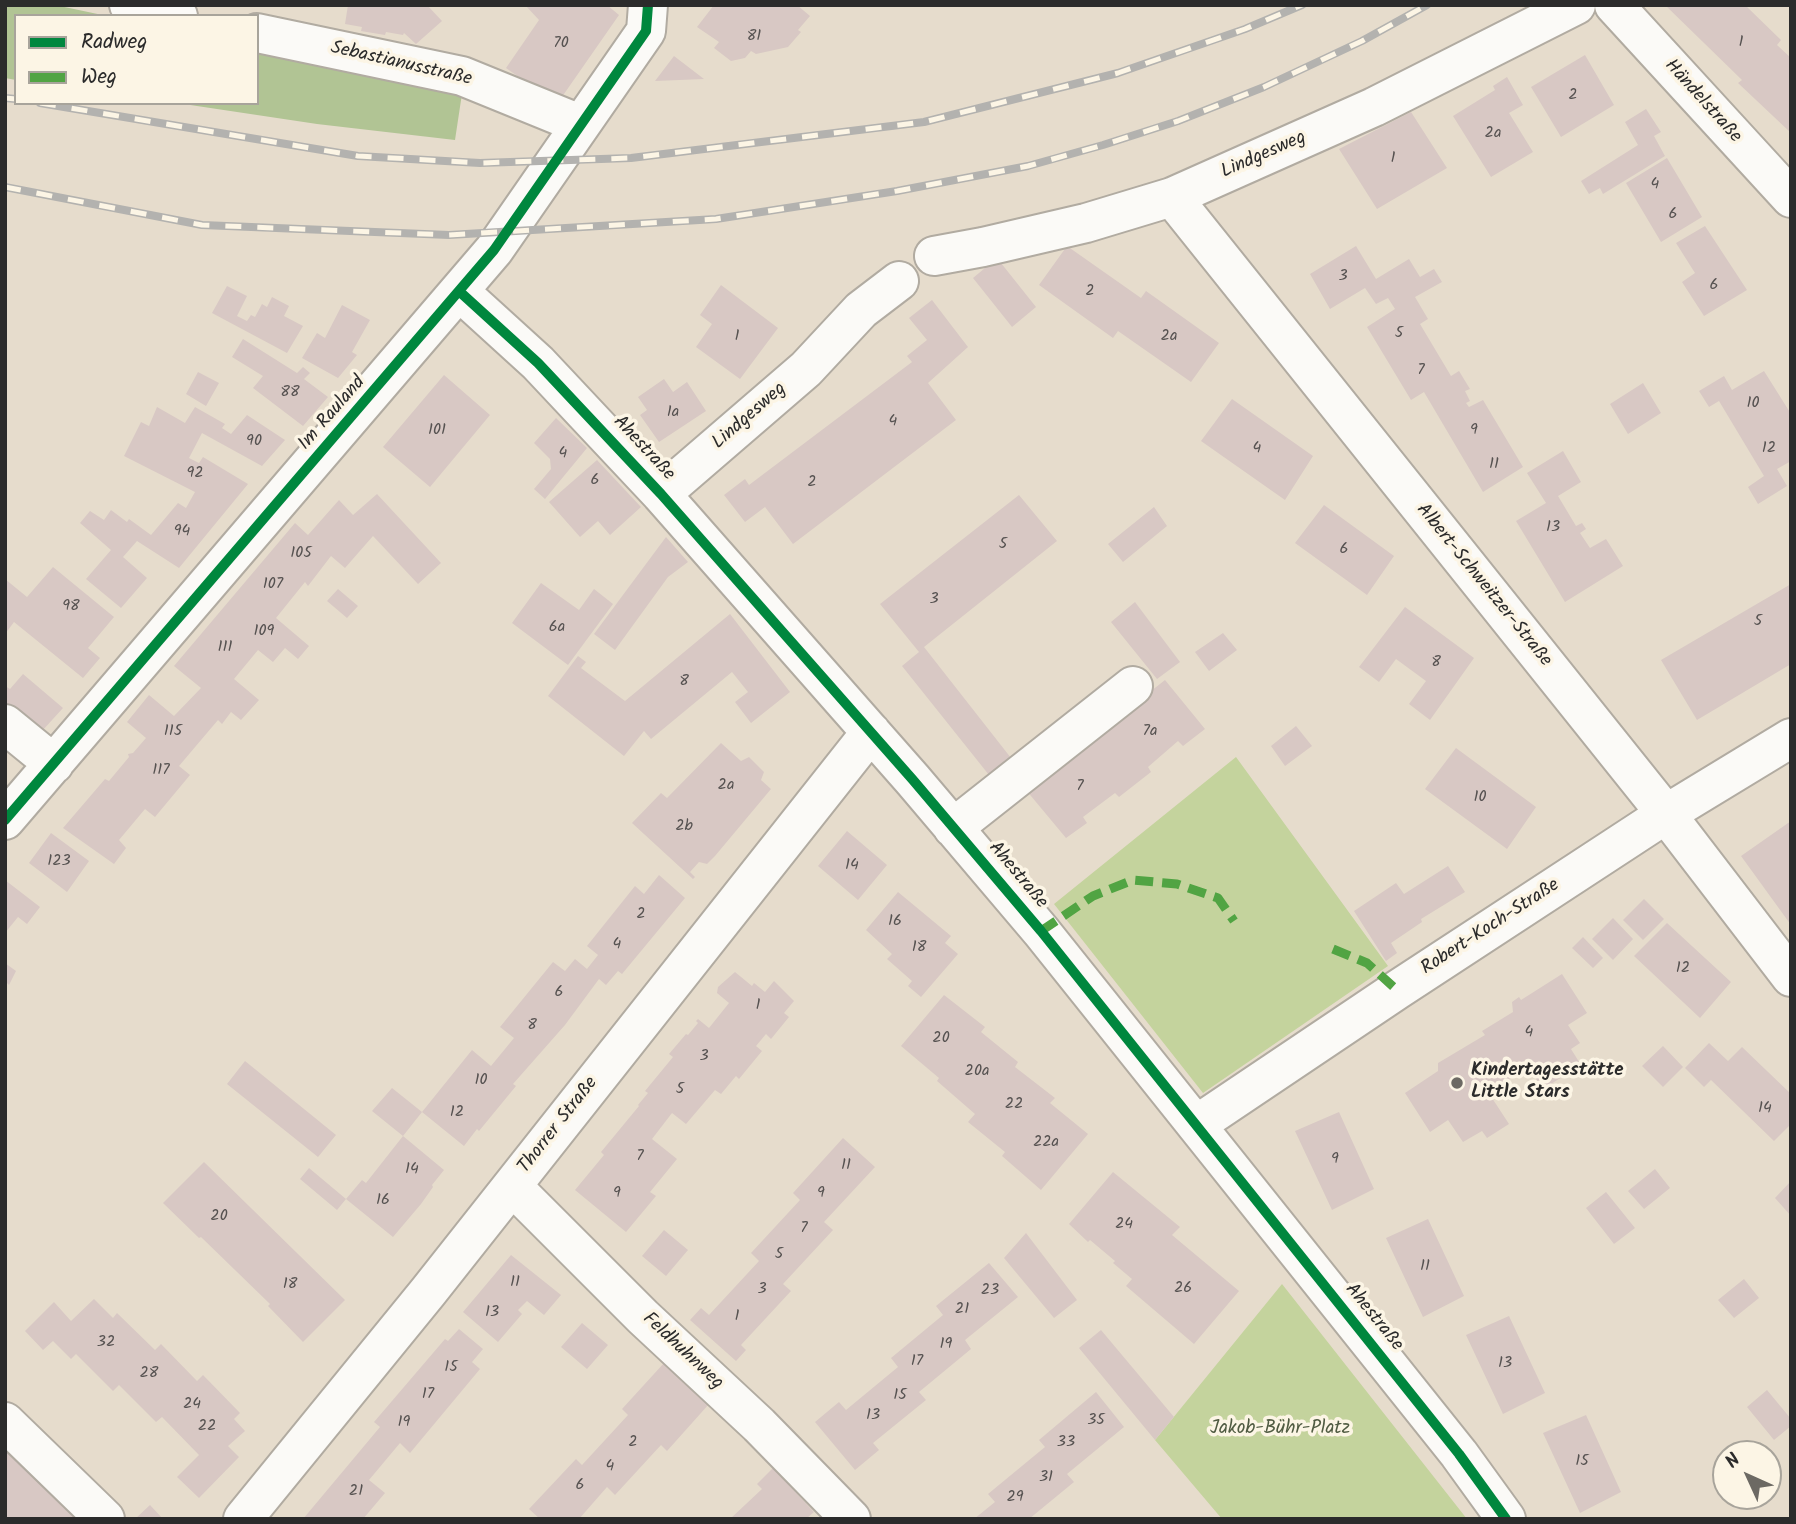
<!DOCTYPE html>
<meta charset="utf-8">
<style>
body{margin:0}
#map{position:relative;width:1796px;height:1524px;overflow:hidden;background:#e6dccc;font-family:Kalam,sans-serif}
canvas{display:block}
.frame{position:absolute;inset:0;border:7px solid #2b2b2b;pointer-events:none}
.legend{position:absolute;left:14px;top:14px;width:245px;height:91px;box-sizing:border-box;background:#fcf5e5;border:2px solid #a8a49b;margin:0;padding:9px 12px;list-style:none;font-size:21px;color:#2b2b2b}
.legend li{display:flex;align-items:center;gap:14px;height:35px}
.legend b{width:35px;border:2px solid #a8a49b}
.north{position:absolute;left:1712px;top:1440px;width:70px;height:70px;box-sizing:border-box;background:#fcf5e5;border:2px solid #a8a49b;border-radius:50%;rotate:315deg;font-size:19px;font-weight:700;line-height:28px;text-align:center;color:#2b2b2b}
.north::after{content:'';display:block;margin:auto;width:24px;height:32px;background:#6c6963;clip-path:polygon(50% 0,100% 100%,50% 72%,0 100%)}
</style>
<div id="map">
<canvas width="1796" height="1524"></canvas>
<div class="frame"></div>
<ul class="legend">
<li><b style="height:9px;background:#00873e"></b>Radweg</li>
<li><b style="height:9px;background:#51a443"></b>Weg</li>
</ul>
<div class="north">N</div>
</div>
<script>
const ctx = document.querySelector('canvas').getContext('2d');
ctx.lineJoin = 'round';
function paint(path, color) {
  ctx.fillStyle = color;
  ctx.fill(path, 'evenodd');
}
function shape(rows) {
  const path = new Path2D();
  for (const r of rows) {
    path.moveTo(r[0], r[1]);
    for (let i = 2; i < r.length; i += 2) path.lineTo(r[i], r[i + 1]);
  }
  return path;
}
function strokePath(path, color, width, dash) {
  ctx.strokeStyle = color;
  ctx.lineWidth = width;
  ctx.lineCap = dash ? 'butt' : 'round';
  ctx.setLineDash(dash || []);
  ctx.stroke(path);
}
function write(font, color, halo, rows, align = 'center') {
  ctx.font = font + ' Kalam,sans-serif';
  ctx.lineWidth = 7;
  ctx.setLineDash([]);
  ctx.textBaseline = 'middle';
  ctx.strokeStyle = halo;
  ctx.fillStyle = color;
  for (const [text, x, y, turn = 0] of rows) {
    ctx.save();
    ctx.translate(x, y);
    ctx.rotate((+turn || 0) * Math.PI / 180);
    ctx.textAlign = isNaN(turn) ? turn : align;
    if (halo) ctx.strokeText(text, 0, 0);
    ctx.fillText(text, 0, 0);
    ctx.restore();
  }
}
paint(shape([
 [1236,757,1388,966,1203,1093,1054,904],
 [1282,1284,1467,1519,1222,1519,1155,1440]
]), '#c4d39d');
paint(shape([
 [5,5,55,5,107,16,16,16,16,80,5,78],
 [257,46,463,87,455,140,317,124,177,103,257,103]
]), '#b1c494');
paint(shape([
 [348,5,427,5,442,21,416,44,404,33,403,35,386,32,385,35,361,31,362,27,345,24],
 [525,5,607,5,619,15,557,104,506,68,539,20],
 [714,5,797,5,810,16,798,30,801,32,788,47,756,54,751,51,745,58,731,61,714,48,719,42,697,27],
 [1665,5,1745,5,1781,40,1777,45,1791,58,1791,133,1738,83,1742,80],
 [1585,55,1614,105,1561,137,1531,87],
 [674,56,704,79,655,81],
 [1507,77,1523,105,1509,113,1533,152,1491,177,1453,116,1495,90,1493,86],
 [1646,109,1661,132,1654,136,1665,156,1603,194,1600,188,1589,194,1581,181,1638,145,1625,122],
 [1411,112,1447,168,1377,209,1339,149],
 [1667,158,1702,217,1661,242,1626,183],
 [1705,226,1747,290,1704,316,1682,282,1695,273,1676,243],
 [1067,246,1141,298,1146,291,1219,343,1191,382,1118,331,1113,338,1039,285],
 [1356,246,1376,279,1409,259,1420,277,1434,269,1442,282,1415,297,1428,319,1420,324,1451,376,1459,371,1470,389,1465,391,1470,401,1466,403,1469,407,1483,400,1523,467,1483,492,1424,392,1411,400,1367,327,1395,309,1388,298,1376,304,1365,288,1330,309,1310,274],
 [997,258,1036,307,1012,327,973,278],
 [721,285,778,328,740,379,696,347,712,324,700,315],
 [227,286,247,296,237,316,247,321,251,315,255,317,262,304,267,307,272,297,289,306,284,316,303,326,287,353,212,313],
 [932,300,968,347,928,383,956,420,793,544,765,507,745,522,724,495,745,479,749,485,912,362,907,356,927,340,909,318],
 [342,305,370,320,352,352,357,355,338,378,302,358,317,333,325,338],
 [243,339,297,373,303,367,310,373,304,379,328,397,303,426,253,388,263,376,232,357],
 [1764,371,1791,414,1791,461,1777,469,1787,486,1758,504,1748,487,1764,476,1719,401,1709,407,1699,391,1724,376,1732,390],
 [198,372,219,383,206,406,186,394],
 [444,375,490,415,430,487,383,447],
 [664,379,673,392,687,382,706,411,659,442,640,415,647,410,638,397],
 [1643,383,1661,413,1628,434,1610,404],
 [1232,399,1313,456,1285,500,1201,441],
 [157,407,185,423,195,407,225,424,222,428,231,434,247,415,285,440,262,466,202,433,189,458,199,463,203,457,248,484,179,568,137,541,123,557,147,578,121,608,86,579,111,550,80,523,90,511,104,520,111,510,127,522,129,519,151,535,178,503,186,508,195,492,124,456,141,422,149,426],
 [556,418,587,448,545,499,534,489,551,469,550,459,534,443],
 [1563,451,1581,482,1558,496,1576,526,1582,523,1586,529,1580,533,1590,548,1606,539,1623,566,1565,602,1516,521,1546,503,1527,473],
 [597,460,641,507,610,535,598,521,580,537,549,502],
 [377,494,441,563,418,584,373,536,345,568,331,556,308,586,305,582,276,618,309,646,298,659,285,648,273,662,258,650,234,679,259,700,241,720,231,712,222,724,218,720,179,766,190,775,155,817,145,809,119,840,126,848,114,864,63,828,105,779,109,781,129,757,128,754,133,753,146,738,127,722,149,695,174,716,201,688,174,666,295,523,308,535,339,500,353,515],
 [1019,495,1057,541,924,647,1011,758,989,775,902,666,919,652,880,604],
 [1324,505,1394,556,1367,595,1295,543],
 [1154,507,1167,526,1123,562,1108,544],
 [666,537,688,562,668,577,615,650,594,634],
 [53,567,114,617,88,648,100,658,83,678,14,622,5,634,5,579,27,597],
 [541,583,579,610,594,589,613,604,568,665,512,623],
 [1791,584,1791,664,1697,720,1661,660],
 [338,589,358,606,347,618,327,601],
 [1135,602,1180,662,1157,679,1111,622],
 [1405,607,1474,658,1430,720,1409,704,1426,681,1396,659,1379,682,1359,667],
 [730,614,790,692,751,723,735,702,748,692,732,672,651,739,644,731,624,756,548,696,578,656,586,662,581,668,625,701],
 [1223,633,1237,650,1209,671,1195,652],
 [23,674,63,708,42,731,5,707,5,686,10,689],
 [1165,680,1205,729,1183,746,1178,741,1148,767,1151,772,1119,797,1115,793,1083,817,1087,823,1066,838,1026,790],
 [1296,726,1312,746,1285,766,1271,746],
 [721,743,741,761,749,757,764,772,761,780,771,789,715,856,707,864,699,862,690,872,695,877,693,879,632,823,661,793,667,798],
 [1456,748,1536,807,1507,849,1425,789],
 [1791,821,1791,925,1741,856],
 [847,831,887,865,858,900,818,866],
 [51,833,89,861,67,892,29,863],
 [1448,866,1465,892,1421,919,1422,922,1391,943,1397,953,1386,961,1354,911,1396,883,1404,894],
 [659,875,685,898,622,974,618,971,606,985,599,979,565,1025,513,1084,516,1086,479,1131,477,1129,464,1146,422,1112,472,1050,491,1066,514,1038,500,1027,553,962,565,971,575,959,587,969,598,955,587,946,635,886,644,894],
 [5,880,40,907,27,924,18,917,5,933],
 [898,892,951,936,945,943,958,954,921,997,908,986,912,981,887,959,892,954,866,930],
 [1644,899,1664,919,1643,940,1623,920],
 [1613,918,1633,939,1613,960,1592,939],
 [1667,923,1731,982,1700,1018,1634,956],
 [1583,937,1603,958,1593,968,1572,948],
 [5,963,16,971,9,985,7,983,5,986],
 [735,972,752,986,754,983,765,992,774,981,794,1001,784,1013,789,1017,771,1039,766,1034,756,1046,762,1051,739,1079,736,1076,721,1094,715,1090,686,1124,672,1113,652,1139,677,1159,650,1192,656,1196,626,1232,575,1190,604,1155,601,1152,639,1106,638,1105,648,1093,645,1091,673,1057,669,1054,686,1034,688,1035,698,1023,696,1021,698,1019,709,1028,729,1003,717,993,718,987],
 [1562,974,1587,1013,1568,1025,1580,1043,1571,1049,1581,1065,1543,1089,1528,1067,1496,1087,1500,1093,1492,1098,1509,1124,1487,1138,1482,1131,1463,1142,1448,1120,1430,1132,1405,1093,1438,1071,1438,1063,1485,1035,1482,1031,1513,1012,1512,1002,1519,997,1521,1000],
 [944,995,985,1027,981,1032,1018,1062,1015,1067,1055,1098,1050,1103,1088,1134,1041,1190,1002,1156,1005,1152,968,1122,975,1114,937,1081,939,1078,901,1046],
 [1709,1043,1728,1061,1742,1047,1791,1094,1791,1124,1774,1141,1711,1080,1704,1087,1685,1068],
 [1663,1046,1683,1067,1663,1087,1642,1066],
 [245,1061,336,1135,318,1157,227,1084],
 [392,1088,422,1112,403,1136,372,1111],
 [1339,1112,1374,1189,1332,1210,1295,1131],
 [403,1136,444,1170,432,1185,433,1187,421,1204,393,1237,346,1199,362,1180,366,1183],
 [843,1138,875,1167,824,1222,833,1230,783,1284,791,1291,741,1345,746,1350,736,1361,690,1320,701,1308,709,1315,759,1261,751,1253,800,1200,793,1193],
 [204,1162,345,1300,303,1342,268,1306,270,1304,201,1237,199,1238,163,1203],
 [309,1168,346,1199,337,1210,300,1179],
 [1655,1169,1670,1188,1644,1209,1628,1191],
 [1113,1172,1180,1227,1172,1235,1239,1291,1194,1344,1126,1286,1132,1279,1113,1263,1115,1261,1090,1240,1088,1242,1069,1224],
 [1791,1181,1791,1216,1775,1198],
 [1606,1192,1635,1228,1614,1244,1586,1208],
 [1428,1219,1464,1296,1423,1317,1386,1238],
 [664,1230,688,1250,666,1276,642,1256],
 [1026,1233,1077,1300,1054,1318,1004,1258],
 [511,1255,561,1295,544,1315,527,1301,518,1310,522,1314,498,1342,463,1312],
 [989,1263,1018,1297,965,1340,971,1349,919,1392,926,1400,873,1443,879,1450,855,1470,815,1422,839,1402,846,1410,898,1367,891,1358,943,1315,936,1306],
 [1744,1279,1759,1298,1734,1318,1718,1300],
 [94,1299,113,1318,117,1313,155,1350,161,1344,197,1381,203,1375,240,1413,234,1419,245,1431,228,1446,239,1457,199,1498,177,1477,199,1455,162,1417,156,1422,119,1385,113,1391,76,1354,71,1359,53,1341,43,1350,25,1331,54,1302,71,1321],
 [1509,1316,1545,1393,1503,1414,1466,1335],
 [582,1323,608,1345,587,1369,561,1347],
 [459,1329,483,1349,472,1362,480,1369,410,1453,400,1443,369,1480,385,1493,363,1519,303,1519,380,1427,374,1422,445,1339,448,1341],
 [1101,1330,1174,1417,1155,1440,1079,1348],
 [664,1363,709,1404,667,1451,661,1445,615,1495,607,1487,579,1519,540,1519,529,1509,576,1459,582,1465,628,1415,622,1409],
 [1767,1390,1791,1419,1791,1426,1774,1440,1747,1407],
 [1096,1392,1124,1427,1067,1474,1074,1482,1029,1519,974,1519,995,1502,988,1494,1045,1447,1039,1440],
 [1586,1415,1621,1492,1580,1513,1543,1433],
 [5,1448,43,1481,41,1483,63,1506,66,1503,81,1519,5,1519],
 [773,1468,814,1512,806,1519,730,1519,762,1489,757,1484],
 [150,1505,163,1519,135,1519]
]), '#d8c8c4');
const minor = shape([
 [129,5,178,16],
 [1614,5,1791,198],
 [257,33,462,76,580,124],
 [1172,197,1666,814,1791,977],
 [934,256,983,247,1086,223,1172,197,1374,107,1576,5],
 [460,292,538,363,661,494,913,780,1041,931,1459,1454,1506,1519],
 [661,494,806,369,861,310,899,281],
 [5,724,54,764],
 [5,820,494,250,646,31,648,5],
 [953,828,1133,686],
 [1196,1125,1397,990,1666,814,1791,738],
 [512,1186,643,1317,759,1425,851,1519],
 [5,1422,105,1519],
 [243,1519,428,1292,871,732]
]);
strokePath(minor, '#b1aba1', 42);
strokePath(minor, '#fbfaf7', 38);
const rail = shape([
 [5,98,16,99],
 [40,103,358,156,480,163,631,158,924,122,1118,73,1245,29,1302,5],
 [5,187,202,225,449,235,716,219,897,191,1028,166,1103,145,1178,121,1264,87,1362,41,1427,5]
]);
strokePath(rail, '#b3b2af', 8);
strokePath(rail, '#fcf5e5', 5, [16]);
strokePath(shape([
 [1041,931,1093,896,1133,880,1177,884,1218,898,1234,921],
 [1333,949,1367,963,1397,990]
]), '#51a443', 9, [18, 9]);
strokePath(shape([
 [460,292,538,363,661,494,913,780,1041,931,1459,1454,1506,1519],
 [5,820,494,250,646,31,648,5]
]), '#00873e', 10);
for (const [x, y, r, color] of [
 [1457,1083,7,"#6c6963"]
]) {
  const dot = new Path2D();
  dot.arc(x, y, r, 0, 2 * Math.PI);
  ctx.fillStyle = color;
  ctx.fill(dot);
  strokePath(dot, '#fcf5e5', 2.5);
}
write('16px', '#565251', null, [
 ["81",754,37],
 ["1",1741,43],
 ["70",561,44],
 ["2",1573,96],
 ["2a",1493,134],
 ["1",1393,159],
 ["4",1655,185],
 ["6",1673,215],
 ["3",1343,277],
 ["6",1714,286],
 ["2",1090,292],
 ["5",1399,334],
 ["1",737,337],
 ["2a",1169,337],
 ["7",1421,371],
 ["88",290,393],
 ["10",1753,404],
 ["1a",673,413],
 ["4",893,422],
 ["101",437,431],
 ["9",1474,431],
 ["90",254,442],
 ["4",1257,449],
 ["12",1769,449],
 ["4",563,454],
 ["11",1494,465],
 ["92",195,474],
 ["6",595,481],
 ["2",812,483],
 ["13",1553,528],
 ["94",182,532],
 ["5",1003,545],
 ["6",1344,550],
 ["105",301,554],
 ["107",273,585],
 ["3",934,600],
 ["98",71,607],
 ["5",1758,622],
 ["6a",557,628],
 ["109",264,632],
 ["111",225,648],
 ["8",1436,663],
 ["8",684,682],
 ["115",173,732],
 ["7a",1150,732],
 ["117",161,771],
 ["2a",726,786],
 ["7",1080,787],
 ["10",1480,798],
 ["2b",684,827],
 ["123",59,862],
 ["14",852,866],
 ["2",641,915],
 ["16",895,922],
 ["4",617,945],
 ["18",919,948],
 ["12",1683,969],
 ["6",559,993],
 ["1",758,1006],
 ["8",532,1026],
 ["4",1529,1033],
 ["20",941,1039],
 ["3",704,1057],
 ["20a",977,1072],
 ["10",481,1081],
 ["5",680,1090],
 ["22",1014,1105],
 ["14",1765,1109],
 ["12",457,1113],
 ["22a",1046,1143],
 ["7",640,1157],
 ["9",1335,1160],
 ["11",846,1166],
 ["14",412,1170],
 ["9",617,1194],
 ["9",821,1194],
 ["16",383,1201],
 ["20",219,1217],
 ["24",1124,1225],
 ["7",804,1229],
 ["5",779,1255],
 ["11",1425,1267],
 ["11",515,1283],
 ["18",290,1285],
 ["26",1183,1289],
 ["3",762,1290],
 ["23",990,1291],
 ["21",962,1310],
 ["13",492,1313],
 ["1",737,1317],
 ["32",106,1343],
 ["19",946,1345],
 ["17",917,1362],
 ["13",1505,1364],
 ["15",451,1368],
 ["28",149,1374],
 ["17",428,1395],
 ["15",900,1396],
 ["24",192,1405],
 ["13",873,1416],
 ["35",1096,1421],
 ["19",404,1423],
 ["22",207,1427],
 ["2",633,1443],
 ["33",1066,1443],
 ["15",1582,1462],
 ["4",610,1467],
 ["31",1046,1478],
 ["6",580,1486],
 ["21",356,1492],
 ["29",1015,1498]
]);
write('19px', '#2b2b2b', '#fcf5e5', [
 ["Sebastianusstraße",401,65,13],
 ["Händelstraße",1702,102,48],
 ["Lindgesweg",1264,156,-24],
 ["Im Rauland",333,414,-49],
 ["Lindgesweg",750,417,-41],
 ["Ahestraße",643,449,47],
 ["Albert-Schweitzer-Straße",1483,586,51],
 ["Ahestraße",1017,876,50],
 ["Robert-Koch-Straße",1491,928,-33],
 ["Thorrer Straße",559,1126,-52],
 ["Ahestraße",1373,1318,51],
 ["Feldhuhnweg",682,1352,43]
]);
write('bold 19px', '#2b2b2b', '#fcf5e5', [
 ["Kindertagesstätte",1471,1072],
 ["Little Stars",1471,1094]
], 'left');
write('19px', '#505b42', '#fcf5e5', [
 ["Jakob-Bühr-Platz",1280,1430]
]);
</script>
